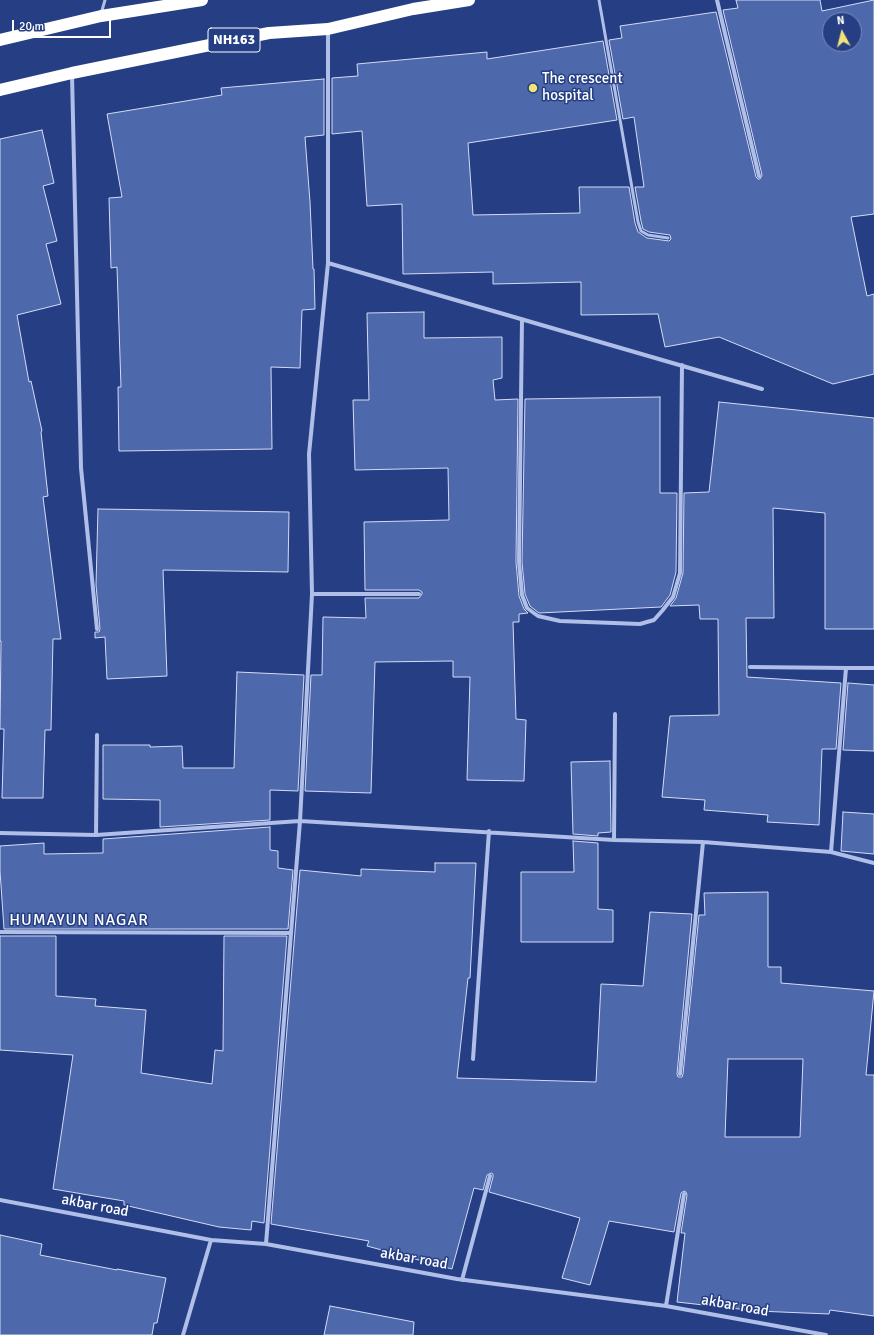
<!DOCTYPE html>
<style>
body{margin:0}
#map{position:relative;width:874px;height:1335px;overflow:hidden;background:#253e84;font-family:Signika,sans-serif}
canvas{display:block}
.north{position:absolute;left:822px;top:12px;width:40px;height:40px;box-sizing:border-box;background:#253e84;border:1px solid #7c8bb5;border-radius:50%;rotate:353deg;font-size:11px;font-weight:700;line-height:16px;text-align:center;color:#fff}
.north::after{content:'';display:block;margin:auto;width:14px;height:18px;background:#f1e374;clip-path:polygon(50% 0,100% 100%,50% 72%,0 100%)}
.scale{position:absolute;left:12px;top:20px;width:99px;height:18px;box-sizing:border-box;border:2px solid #fff;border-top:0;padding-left:5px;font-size:12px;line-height:14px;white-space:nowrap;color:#fff;-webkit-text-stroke:3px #253e84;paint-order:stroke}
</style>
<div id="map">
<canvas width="874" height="1335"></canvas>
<div class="north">N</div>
<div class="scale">20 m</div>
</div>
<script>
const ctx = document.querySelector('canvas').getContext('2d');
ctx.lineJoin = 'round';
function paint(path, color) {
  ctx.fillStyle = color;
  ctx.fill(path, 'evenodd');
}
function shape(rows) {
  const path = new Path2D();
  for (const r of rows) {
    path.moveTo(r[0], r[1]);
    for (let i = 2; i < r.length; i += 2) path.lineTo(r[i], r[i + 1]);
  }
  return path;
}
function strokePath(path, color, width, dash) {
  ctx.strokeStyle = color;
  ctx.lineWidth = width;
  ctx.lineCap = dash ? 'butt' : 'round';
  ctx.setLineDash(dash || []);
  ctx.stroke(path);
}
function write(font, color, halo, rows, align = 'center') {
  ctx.font = font + ' Signika,sans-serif';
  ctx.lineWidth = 3;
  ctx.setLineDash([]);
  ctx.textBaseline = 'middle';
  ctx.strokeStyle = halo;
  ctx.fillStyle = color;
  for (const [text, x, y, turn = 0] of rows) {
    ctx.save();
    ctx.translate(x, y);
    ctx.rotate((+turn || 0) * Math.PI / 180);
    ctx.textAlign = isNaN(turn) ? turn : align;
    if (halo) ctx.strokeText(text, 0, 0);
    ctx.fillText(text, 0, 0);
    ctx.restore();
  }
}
const building = shape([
 [736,0,820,0,822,11,874,0,874,214,851,217,867,296,874,294,874,374,833,384,719,337,665,347,658,314,581,315,581,282,493,284,493,272,403,274,402,204,367,206,362,131,332,134,332,78,358,76,357,64,487,52,487,59,603,41,617,120,468,143,473,215,580,213,579,187,629,187,635,223,638,232,647,238,669,241,671,239,670,235,649,232,643,229,641,221,635,187,644,187,634,117,623,119,609,40,622,38,620,26,716,12,756,177,758,179,760,179,762,175,723,10,738,8,736,0],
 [830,20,854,20,854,44,830,44,830,20],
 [324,79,324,135,305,137,310,202,313,269,314,269,315,309,302,310,300,368,271,367,272,449,119,451,118,387,121,387,117,267,111,268,109,198,122,197,107,114,222,95,221,88,324,79],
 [42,130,54,183,43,186,57,241,46,244,61,304,17,315,29,382,31,381,42,431,41,432,48,496,43,497,61,639,53,639,51,730,45,730,43,798,2,798,4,729,0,729,1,641,0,641,0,139,42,130],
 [424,312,424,338,502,337,502,378,493,380,495,400,518,399,516,562,519,596,524,609,528,613,519,614,519,622,513,622,516,719,526,720,524,781,467,780,470,677,453,677,453,661,375,662,371,793,305,791,311,675,322,675,323,617,366,618,365,598,419,598,422,594,422,592,419,590,365,590,364,522,449,520,448,468,355,470,353,400,369,400,367,313,424,312],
 [660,397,660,493,677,493,676,572,670,595,661,607,539,613,530,606,525,594,522,562,525,399,660,397],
 [719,402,874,418,874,629,825,629,825,513,773,508,774,618,746,618,747,677,841,683,836,749,822,749,819,825,767,822,768,815,704,810,705,800,662,797,670,716,719,715,718,619,700,619,699,605,670,606,676,598,683,573,684,493,709,492,719,402],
 [98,509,289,512,288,572,163,570,167,676,107,679,105,637,95,638,95,632,99,632,100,629,96,585,98,509],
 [237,672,304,675,298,791,270,790,270,820,160,827,160,800,103,799,103,745,150,745,150,747,182,746,183,768,234,768,237,672],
 [848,683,874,685,874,751,843,750,848,683],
 [610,761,611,832,598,833,598,836,573,834,571,762,610,761],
 [843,812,874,814,874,854,841,851,843,812],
 [270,827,270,850,278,851,278,868,293,870,288,929,4,929,0,871,0,846,44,843,44,854,103,853,103,839,270,827],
 [573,841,598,843,598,909,613,910,613,942,521,942,521,872,574,872,573,841],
 [435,863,476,863,470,978,468,978,457,1078,596,1082,601,984,643,986,650,912,692,914,677,1074,678,1077,682,1077,683,1074,699,915,705,915,704,893,768,892,768,967,781,967,781,983,874,991,866,1075,874,1075,874,1316,830,1310,829,1314,757,1311,677,1302,685,1233,681,1233,687,1195,686,1192,684,1191,681,1193,674,1232,609,1221,590,1285,562,1278,580,1218,489,1192,493,1177,493,1174,491,1173,487,1175,483,1190,474,1188,452,1269,367,1246,369,1241,271,1224,300,870,361,876,361,869,435,872,435,863],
 [728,1059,803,1059,800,1137,725,1137,728,1059],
 [0,936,56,936,56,996,96,999,95,1006,146,1010,141,1073,212,1084,215,1050,223,1051,224,936,287,936,264,1223,252,1221,251,1230,219,1227,124,1205,124,1201,53,1189,73,1055,0,1050,0,936],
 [0,1235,42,1244,40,1255,117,1270,117,1269,166,1278,157,1323,154,1323,152,1335,0,1335,0,1235],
 [330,1306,414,1322,413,1335,324,1335,330,1306]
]);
paint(building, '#4e68ac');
strokePath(building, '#d3dcf6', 1);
strokePath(shape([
 [599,0,638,222,641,231,648,235,668,238],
 [101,14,105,0]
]), '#afbfe8', 3);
strokePath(shape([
 [717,0,759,176],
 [72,75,81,468,97,629],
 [328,263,762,389],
 [522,319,519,562,522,595,527,608,538,616,560,621,640,624,654,620,662,611,673,597,680,573,682,365],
 [312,594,419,594],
 [750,667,846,668],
 [0,833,96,835,300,821,614,840,703,842,831,852,874,863],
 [96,835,97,735],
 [614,840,615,714],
 [831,852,846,668,874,668],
 [0,932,291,933],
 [473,1059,489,831],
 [680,1074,703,842],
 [0,1200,211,1240,266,1244,457,1279,666,1306,826,1335],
 [266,1244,300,821,312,594,309,454,328,263,328,30],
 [462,1280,490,1176],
 [666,1306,684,1194],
 [183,1335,211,1240]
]), '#afbfe8', 4);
strokePath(shape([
 [0,40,101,16,202,0],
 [0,90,72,73,269,33,328,29,413,9,469,0]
]), '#fff', 12);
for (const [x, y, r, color] of [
 [533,88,5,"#f1e374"]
]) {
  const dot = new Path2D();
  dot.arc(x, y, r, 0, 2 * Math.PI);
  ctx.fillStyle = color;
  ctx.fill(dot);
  strokePath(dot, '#253e84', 1.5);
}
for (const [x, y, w] of [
 [234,40,52]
]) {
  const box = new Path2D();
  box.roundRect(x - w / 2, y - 12, w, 24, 3);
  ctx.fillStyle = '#253e84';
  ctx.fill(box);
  strokePath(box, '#fff', 1);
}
write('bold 14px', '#fff', null, [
 ["NH163",234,40]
]);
write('15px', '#fff', '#253e84', [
 ["The crescent",542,79],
 ["hospital",542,96]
], 'left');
write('15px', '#fff', '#253e84', [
 ["akbar road",95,1206,11],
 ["akbar road",414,1259,10],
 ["akbar road",735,1306,10]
]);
ctx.letterSpacing = '1px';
write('16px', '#fff', '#253e84', [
 ["HUMAYUN NAGAR",79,921]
]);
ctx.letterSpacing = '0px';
</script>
